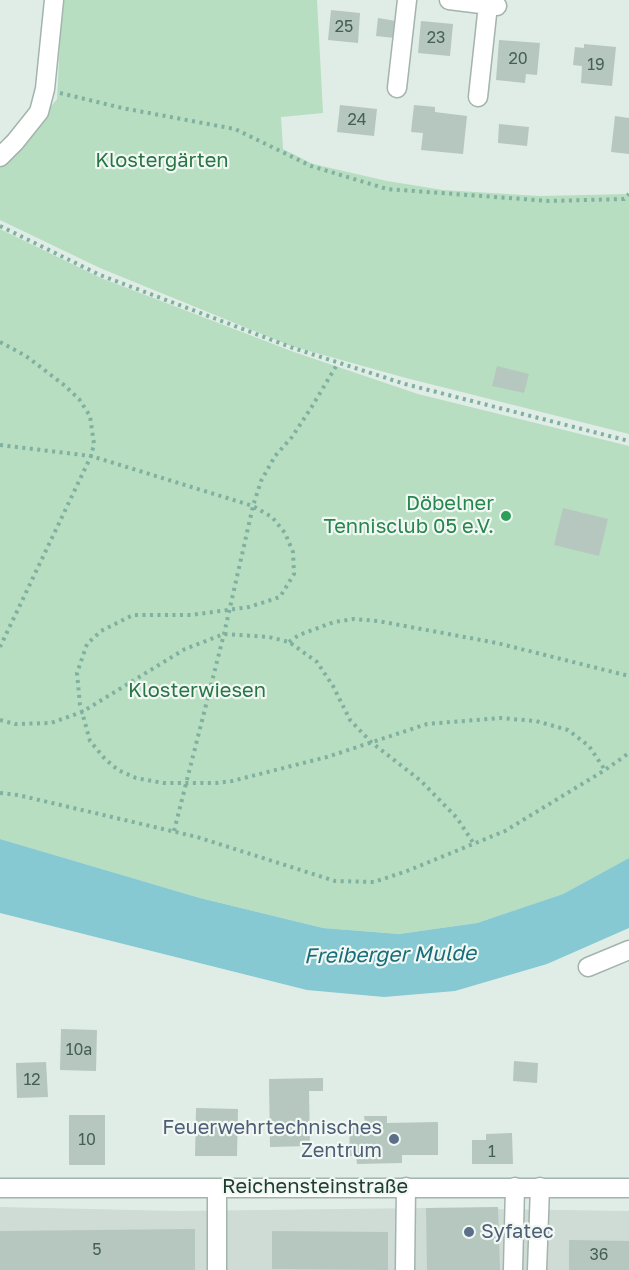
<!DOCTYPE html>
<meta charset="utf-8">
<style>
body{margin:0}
canvas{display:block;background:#e0ece6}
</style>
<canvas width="629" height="1270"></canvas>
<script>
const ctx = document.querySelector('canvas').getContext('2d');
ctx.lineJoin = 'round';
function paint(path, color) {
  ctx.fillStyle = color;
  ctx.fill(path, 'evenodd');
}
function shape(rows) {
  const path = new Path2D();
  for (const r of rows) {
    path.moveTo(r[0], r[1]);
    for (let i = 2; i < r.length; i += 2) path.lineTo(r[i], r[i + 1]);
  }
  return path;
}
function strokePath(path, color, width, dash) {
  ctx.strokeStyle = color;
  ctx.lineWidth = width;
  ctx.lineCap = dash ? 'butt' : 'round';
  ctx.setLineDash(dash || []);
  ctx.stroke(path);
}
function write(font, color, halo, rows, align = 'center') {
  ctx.font = font + ' "Golos Text",sans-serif';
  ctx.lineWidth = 4.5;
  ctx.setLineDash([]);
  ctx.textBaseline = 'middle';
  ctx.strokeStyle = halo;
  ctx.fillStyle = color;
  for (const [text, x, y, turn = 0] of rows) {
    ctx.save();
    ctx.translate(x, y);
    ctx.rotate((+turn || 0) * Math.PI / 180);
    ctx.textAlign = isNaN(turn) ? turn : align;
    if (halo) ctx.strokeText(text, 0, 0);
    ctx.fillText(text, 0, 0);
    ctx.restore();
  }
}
paint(shape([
 [0,1207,178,1211,426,1208,629,1211,629,1270,0,1270]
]), '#cedcd5');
paint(shape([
 [62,0,317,0,323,113,281,117,283,149,313,164,387,181,443,190,540,196,629,194,629,434,406,378,291,346,100,268,0,220,0,168,57,99],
 [0,229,101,278,294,352,418,394,629,446,629,858,563,894,477,923,399,934,323,928,200,898,0,839]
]), '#b8dec1');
paint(shape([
 [0,839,200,898,323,928,399,934,477,923,563,894,629,858,629,928,547,964,455,991,384,997,307,990,0,913]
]), '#86c9d3');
paint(shape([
 [331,10,360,13,358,43,328,40],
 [378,18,396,21,395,38,376,36],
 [421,21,453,24,450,56,418,53],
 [499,40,540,43,537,75,526,74,525,83,496,80],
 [584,44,616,47,612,86,581,83,582,66,573,65,575,47,584,48],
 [340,105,377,109,374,136,337,132],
 [414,105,435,107,435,112,467,116,463,154,421,150,423,133,411,132],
 [615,116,629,118,629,154,611,152],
 [499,124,529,127,527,146,498,143],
 [497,366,529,374,524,393,492,386],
 [563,508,608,519,599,556,554,545],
 [61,1029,97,1030,96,1071,60,1070],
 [514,1061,538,1063,537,1083,513,1081],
 [46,1062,48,1097,17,1098,16,1063],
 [323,1078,323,1091,309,1091,310,1146,270,1147,269,1079],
 [196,1108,238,1109,237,1156,195,1156],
 [69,1115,105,1115,105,1165,69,1165],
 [364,1116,387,1116,387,1123,438,1122,438,1155,402,1155,402,1163,357,1164,356,1156,350,1156,349,1123,365,1123],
 [512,1133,513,1164,472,1164,472,1140,486,1140,486,1134],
 [498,1207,500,1270,427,1270,426,1208],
 [195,1229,195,1270,0,1270,0,1231],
 [272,1231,388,1232,388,1270,272,1269],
 [569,1240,629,1241,629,1270,569,1270]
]), '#b6c7bf');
const minor = shape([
 [449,0,497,6],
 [397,88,407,0],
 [478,97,488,5],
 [0,157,15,142,39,112,45,89,54,0],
 [588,967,629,950],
 [0,1188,629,1188],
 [217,1270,217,1188],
 [405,1270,406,1187],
 [513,1270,515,1187],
 [537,1270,540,1187]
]);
strokePath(minor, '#a3b4ad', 21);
strokePath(shape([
 [60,93,122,108,235,129,311,166,387,189,549,201,624,199,629,194],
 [0,226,100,275,293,348,405,384,629,441],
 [0,342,26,356,64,385,79,399,90,416,94,444,91,456,0,647],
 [0,445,91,456,253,506,272,517,285,533,293,552,294,574,280,597,249,607,191,615,133,615,101,631,87,644,77,673,80,705,90,741,105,759,118,770,136,778,163,783,216,783,232,781,327,757,427,724,500,718,536,721,568,730,589,746,605,770],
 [289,642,299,635,334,622,354,619,378,621,497,643,629,676],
 [0,720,15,724,51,723,82,712,185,649,224,634,269,637,289,642,317,662,333,686,350,720,371,742,421,781,457,818,474,844],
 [0,793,18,795,197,837,335,881,374,882,407,871,505,831,605,770,629,753],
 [174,831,224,634,253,506,261,481,275,456,292,437,311,408,338,363]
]), '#80b0a0', 4, [3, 4.5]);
strokePath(minor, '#fff', 18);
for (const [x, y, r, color] of [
 [506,516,6,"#2e9e5b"],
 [394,1139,6,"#5c6f8a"],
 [469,1232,6,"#5c6f8a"]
]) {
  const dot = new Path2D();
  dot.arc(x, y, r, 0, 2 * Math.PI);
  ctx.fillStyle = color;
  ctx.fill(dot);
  strokePath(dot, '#f1f8f4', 2);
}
write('16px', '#466057', null, [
 ["25",344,27],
 ["23",436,38],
 ["20",518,59],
 ["19",596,65],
 ["24",357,120],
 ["10a",79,1050],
 ["12",32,1080],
 ["10",87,1140],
 ["1",492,1152],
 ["5",97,1250],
 ["36",599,1255]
]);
write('20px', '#297544', '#f1f8f4', [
 ["Klostergärten",162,161],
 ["Klosterwiesen",197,691]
]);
write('20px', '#27864d', '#f1f8f4', [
 ["Döbelner",494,504],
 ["Tennisclub 05 e.V.",494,527]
], 'right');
write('20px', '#4e5e75', '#f1f8f4', [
 ["Feuerwehrtechnisches",382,1128],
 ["Zentrum",382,1151],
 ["Syfatec",481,1232,"left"]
], 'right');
write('20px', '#203d34', '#f1f8f4', [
 ["Reichensteinstraße",315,1187]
]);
write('italic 21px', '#196d7a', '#f1f8f4', [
 ["Freiberger Mulde",390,955,-1]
]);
</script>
